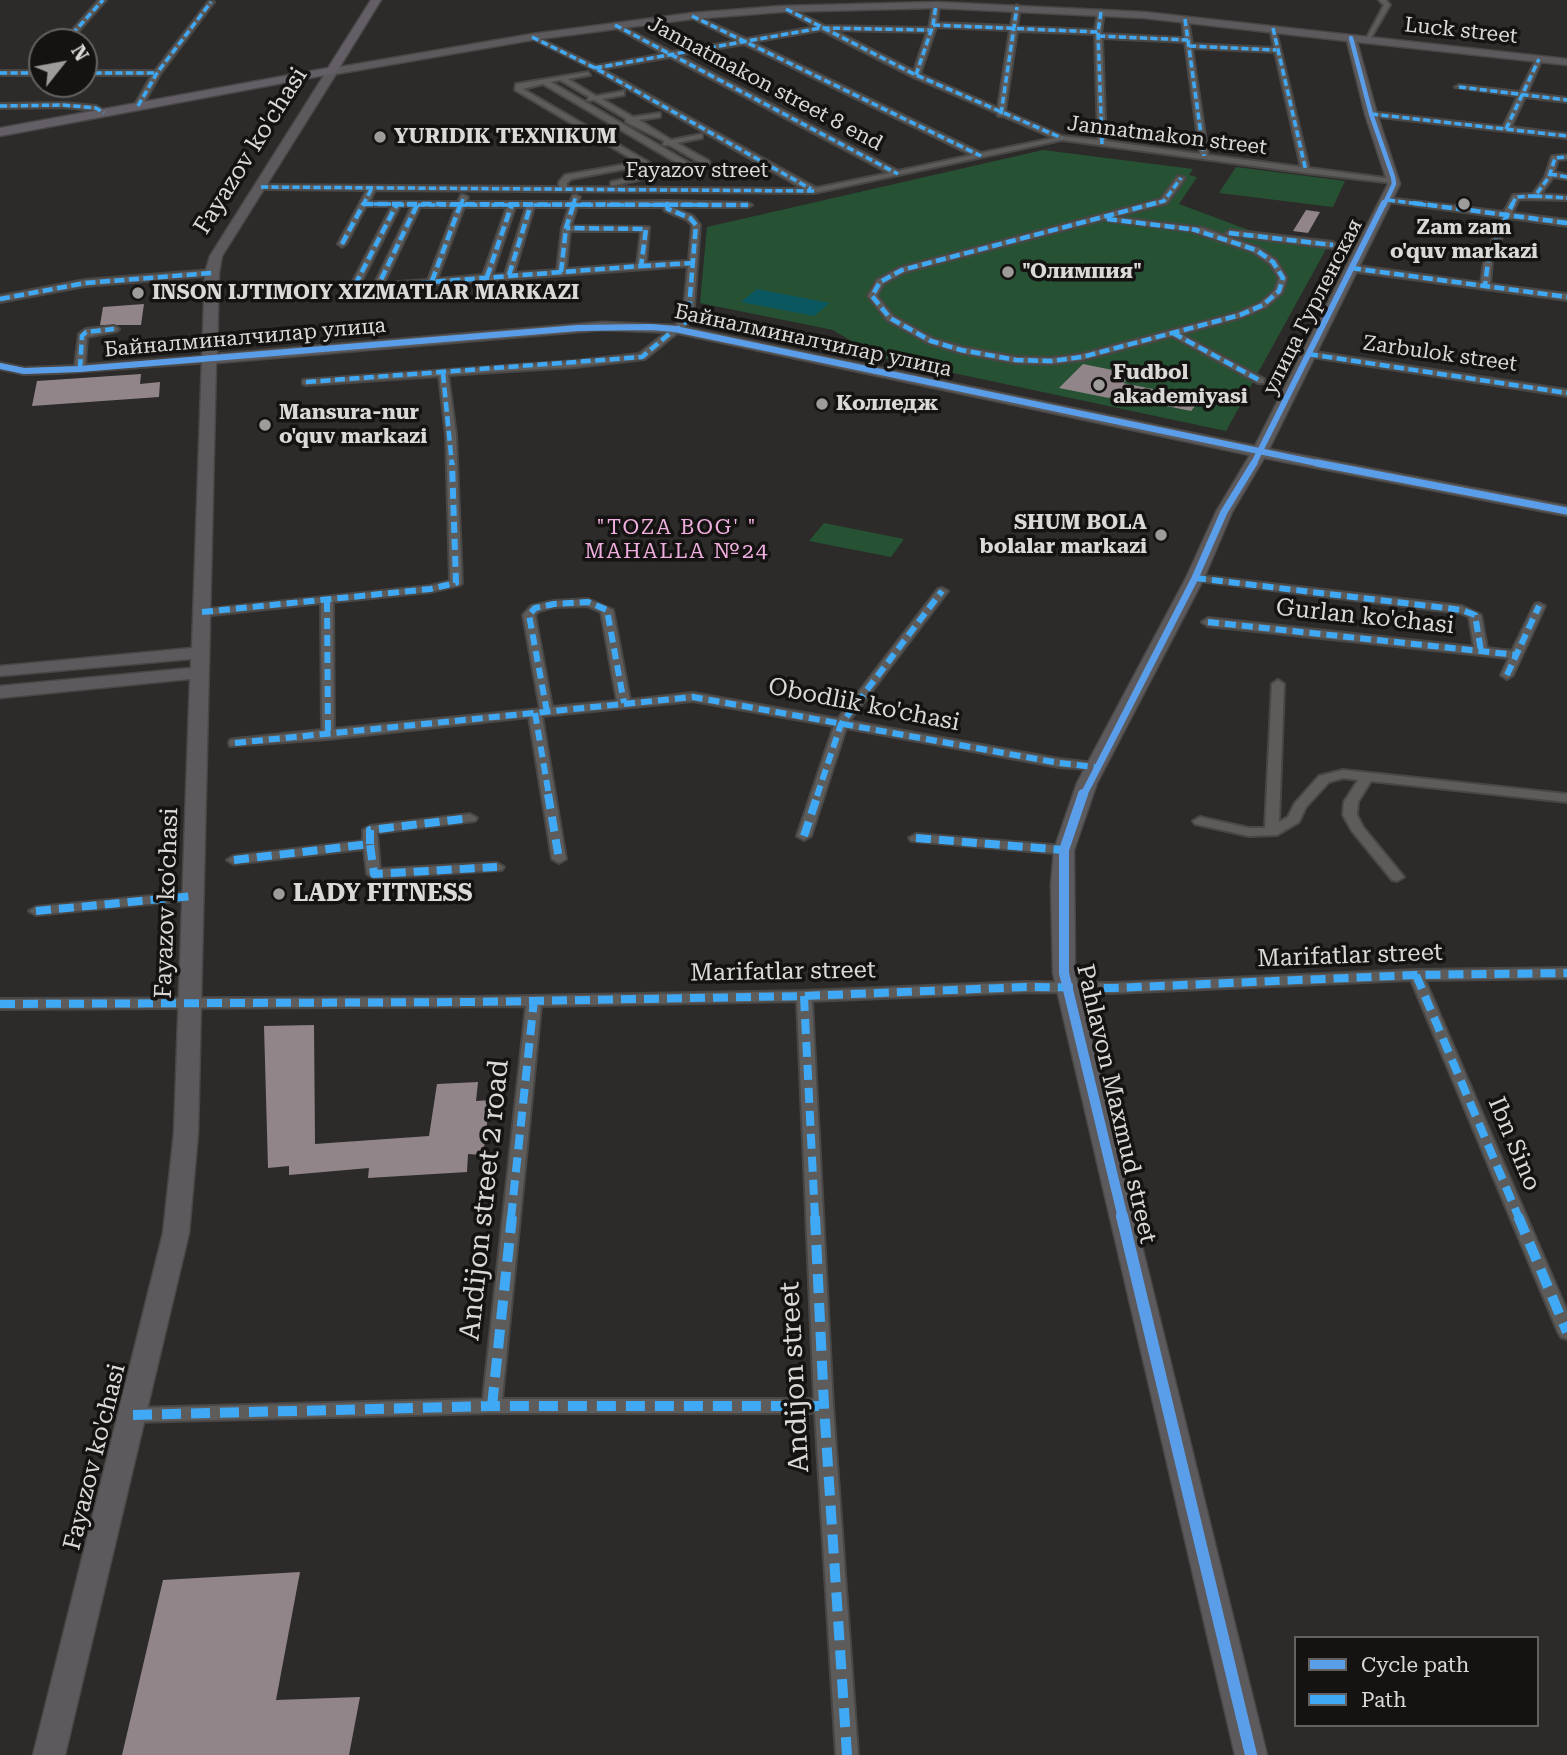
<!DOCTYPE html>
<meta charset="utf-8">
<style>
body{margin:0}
#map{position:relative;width:1567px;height:1755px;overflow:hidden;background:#2c2b2a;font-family:"Roboto Serif",serif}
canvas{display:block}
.legend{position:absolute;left:1294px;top:1636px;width:245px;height:91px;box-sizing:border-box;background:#141312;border:2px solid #646261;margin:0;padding:9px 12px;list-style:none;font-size:21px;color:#dbd9d8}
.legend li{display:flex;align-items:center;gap:14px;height:35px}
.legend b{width:35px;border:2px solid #646261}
.north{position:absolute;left:28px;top:28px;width:70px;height:70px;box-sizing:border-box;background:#141312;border:2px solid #646261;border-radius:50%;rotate:59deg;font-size:19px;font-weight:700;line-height:28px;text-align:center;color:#dbd9d8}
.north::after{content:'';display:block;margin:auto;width:24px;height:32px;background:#9e9c9b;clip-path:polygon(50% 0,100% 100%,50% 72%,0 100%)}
</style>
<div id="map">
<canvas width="1567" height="1755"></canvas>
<ul class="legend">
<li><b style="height:9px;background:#5a9eea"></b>Cycle path</li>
<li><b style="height:9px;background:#3fa9f5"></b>Path</li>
</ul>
<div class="north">N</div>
</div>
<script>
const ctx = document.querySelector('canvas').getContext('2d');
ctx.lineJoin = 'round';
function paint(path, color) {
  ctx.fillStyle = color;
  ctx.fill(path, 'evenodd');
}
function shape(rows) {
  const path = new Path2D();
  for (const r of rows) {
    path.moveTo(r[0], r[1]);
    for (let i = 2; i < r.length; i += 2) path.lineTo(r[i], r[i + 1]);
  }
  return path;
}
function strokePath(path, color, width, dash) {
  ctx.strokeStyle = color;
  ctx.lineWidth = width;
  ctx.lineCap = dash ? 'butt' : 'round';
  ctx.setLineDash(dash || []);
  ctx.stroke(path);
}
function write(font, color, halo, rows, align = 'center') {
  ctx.font = font + ' "Roboto Serif",serif';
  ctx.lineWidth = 7;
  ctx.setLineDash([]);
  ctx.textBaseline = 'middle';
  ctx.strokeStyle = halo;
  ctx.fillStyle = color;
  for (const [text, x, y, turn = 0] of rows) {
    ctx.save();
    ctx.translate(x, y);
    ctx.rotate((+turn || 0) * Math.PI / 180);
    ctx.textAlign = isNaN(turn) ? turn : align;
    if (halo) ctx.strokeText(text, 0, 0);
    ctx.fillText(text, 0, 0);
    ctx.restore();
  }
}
paint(shape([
 [1043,150,1193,169,1189,175,1197,177,1179,204,1254,232,1330,242,1226,431,878,357,833,330,700,303,707,227],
 [1236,167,1345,181,1333,207,1219,193],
 [824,523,904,539,891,557,809,541]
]), '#265233');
paint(shape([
 [757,289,830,303,814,316,741,302]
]), '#0b5760');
paint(shape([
 [1306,210,1320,212,1308,233,1293,231],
 [144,304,141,325,100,325,103,307],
 [1083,364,1132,374,1123,383,1201,399,1191,411,1112,395,1109,398,1059,388],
 [141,374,140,384,160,382,159,397,32,406,37,381],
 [314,1025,315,1144,429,1136,437,1084,478,1082,476,1101,490,1100,483,1155,468,1154,467,1172,368,1178,369,1168,289,1175,289,1166,268,1168,264,1026],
 [300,1572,276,1700,360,1697,349,1755,122,1755,163,1580]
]), '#91858a');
const street = shape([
 [99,0,106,0,69,42,62,42,99,0],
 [1379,0,1386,0,1390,5,1369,41,1365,41,1384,5,1379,0],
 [209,1,214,2,160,74,141,108,134,106,152,75,84,75,84,71,155,71,209,1],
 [936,3,939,5,937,23,1011,26,1014,7,1017,5,1020,7,1017,27,1095,30,1098,12,1101,10,1104,12,1101,34,1184,38,1182,19,1185,17,1188,19,1192,44,1274,48,1270,28,1275,27,1309,168,1393,179,1397,181,1393,183,1306,173,1062,140,814,193,375,190,369,202,458,202,461,195,464,195,468,197,466,202,570,202,573,195,576,195,580,197,578,202,666,201,748,203,752,205,748,207,672,207,693,216,700,225,693,320,645,359,575,367,448,375,456,435,462,583,460,585,430,592,333,602,334,729,540,709,523,615,531,606,554,601,588,599,613,610,630,700,693,693,838,719,938,589,942,588,948,591,849,721,1059,759,1095,763,1102,767,1100,770,1059,767,846,728,811,836,804,840,797,836,834,726,693,701,542,716,566,859,559,863,552,859,529,717,328,739,230,746,229,743,230,740,235,739,322,730,321,603,202,616,198,614,198,610,430,586,450,581,446,435,439,376,306,385,303,384,303,380,575,361,639,354,683,319,688,266,354,290,350,287,392,206,366,206,346,244,342,247,338,244,367,190,261,189,257,187,258,185,559,187,559,182,565,175,627,164,631,166,630,168,571,179,567,183,567,187,804,189,593,69,529,37,534,36,596,66,664,54,613,26,615,23,672,52,738,41,690,17,692,14,746,39,816,27,784,10,786,7,825,26,929,28,933,5,936,3],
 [936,27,1010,30,998,108,920,74,936,27],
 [821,30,913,77,997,113,998,116,1003,116,1054,138,981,153,752,42,821,30],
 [833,30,927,32,914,71,833,30],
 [1017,31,1095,34,1098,140,1062,136,1005,111,1017,31],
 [1102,38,1185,42,1200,154,1106,141,1102,38],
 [744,44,972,155,898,171,678,55,744,44],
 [1192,48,1275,52,1301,167,1208,155,1192,48],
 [670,57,889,173,816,188,602,69,670,57],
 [400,206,412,206,375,283,360,284,400,206],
 [420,207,456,207,428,280,384,283,420,207],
 [464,207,507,207,483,275,437,279,464,207],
 [515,207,526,207,505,274,492,275,515,207],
 [534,207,569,207,562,228,557,270,514,273,534,207],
 [577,207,663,207,665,211,687,220,692,225,689,261,646,263,649,227,571,226,577,207],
 [570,231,641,231,637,264,566,269,570,231],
 [587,606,601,612,617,701,552,707,535,615,539,611,554,607,587,606],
 [1537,58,1542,59,1527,93,1567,98,1567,102,1525,97,1511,127,1567,134,1567,138,1371,116,1367,114,1371,112,1503,127,1518,96,1455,87,1459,85,1520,92,1537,58],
 [0,71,42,71,42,75,0,75,0,71],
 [588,72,590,75,568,79,596,96,624,91,624,95,602,99,633,117,660,113,660,117,639,120,671,140,702,134,702,138,677,143,709,161,709,165,611,186,611,182,654,172,515,90,516,84,588,72],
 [560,80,589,97,587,101,594,100,626,119,626,122,664,141,663,145,669,145,699,162,691,164,551,82,560,80],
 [543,84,682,166,662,170,523,89,543,84],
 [63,103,96,106,108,113,104,115,94,110,63,107,0,108,0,104,63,103],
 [1567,155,1567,159,1558,160,1554,172,1567,175,1567,179,1553,177,1541,194,1567,196,1567,200,1519,199,1512,213,1567,220,1567,226,1510,218,1492,261,1490,284,1567,294,1567,300,1351,271,1347,268,1351,265,1481,283,1484,261,1502,217,1388,202,1384,200,1388,198,1504,212,1513,195,1533,194,1545,177,1552,156,1567,155],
 [1178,176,1185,178,1167,203,1113,217,1203,228,1259,248,1276,260,1287,278,1282,293,1266,307,1243,317,1181,334,1264,379,1264,383,1258,383,1172,336,1082,360,1051,364,1016,363,961,353,928,343,887,320,868,296,877,280,899,268,1161,199,1178,176],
 [1105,219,1109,221,1191,231,1253,252,1270,264,1279,278,1275,290,1260,303,1237,313,1082,354,1051,358,1016,357,962,347,934,339,893,316,877,296,883,284,905,272,1105,219],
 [1230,230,1333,242,1337,245,1333,248,1227,235,1226,233,1230,230],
 [212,270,216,273,215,275,85,286,0,302,0,296,85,280,212,270],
 [114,326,119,329,117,331,87,337,85,365,209,356,214,359,209,362,59,373,24,374,0,369,0,363,24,368,75,366,79,334,86,329,114,326],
 [1308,351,1567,390,1567,396,1305,356,1303,354,1308,351],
 [1195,575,1462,606,1481,615,1487,648,1512,651,1535,604,1539,603,1545,606,1513,675,1507,679,1501,675,1509,658,1208,626,1202,622,1208,618,1474,647,1469,617,1460,613,1191,580,1189,578,1195,575],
 [1278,680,1284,684,1279,822,1288,817,1295,803,1319,776,1343,770,1567,794,1567,802,1371,781,1358,802,1357,815,1363,827,1404,877,1397,881,1392,880,1352,831,1343,815,1344,802,1358,780,1343,778,1329,782,1306,807,1299,822,1277,835,1249,836,1195,824,1193,821,1200,817,1249,828,1265,828,1272,684,1278,680],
 [470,814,477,818,475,821,377,833,380,869,497,863,504,867,502,870,374,878,367,874,364,849,234,864,227,860,234,856,363,841,363,830,370,826,470,814],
 [916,834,1064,846,1071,850,1064,854,911,841,909,838,916,834],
 [193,892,200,896,198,899,36,915,29,911,36,907,193,892],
 [1567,968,1567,978,1425,980,1567,1311,1567,1339,1561,1337,1558,1332,1411,980,1113,993,1026,992,812,1001,833,1406,858,1755,836,1755,815,1413,492,1413,133,1422,126,1420,124,1415,126,1410,133,1408,483,1399,526,1006,0,1009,0,999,473,997,804,991,1026,982,1113,983,1416,970,1567,968],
 [797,1001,814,1399,502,1399,541,1006,797,1001]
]);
const secondary = shape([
 [936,2,1144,12,1567,59,1567,65,1357,42,1377,114,1400,184,1269,449,1567,506,1567,516,1264,458,1232,512,1204,578,1097,783,1074,850,1075,973,1267,1755,1235,1755,1053,973,1051,885,1054,850,1077,783,1186,578,1216,512,1250,455,675,333,603,330,216,363,198,1133,189,1233,65,1755,33,1755,163,1233,174,1133,190,679,0,698,0,686,191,668,191,659,0,676,0,666,192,648,205,273,210,256,328,69,532,34,692,13,781,6,936,2],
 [936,8,1144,18,1347,41,1365,114,1388,184,1255,446,675,325,603,322,217,354,219,273,222,256,336,74,532,40,692,19,781,12,936,8]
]);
const primary = shape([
 [371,0,381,0,336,73,0,136,0,128,328,68,371,0]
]);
strokePath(street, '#484746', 4);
strokePath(secondary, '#484746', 3);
strokePath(primary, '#484746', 3);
paint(street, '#5d5c5b');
paint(secondary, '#5c5a5c');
paint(primary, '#645f66');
strokePath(shape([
 [786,9,916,75,1062,138],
 [1101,12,1098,32,1102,144],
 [692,16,981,156],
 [1185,19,1204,156],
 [615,25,898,174],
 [933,25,1098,32],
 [1273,28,1306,171],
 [1098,36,1188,40],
 [532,37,595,68,811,189],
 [65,42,103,0],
 [1189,46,1276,50],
 [595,68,821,28,929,30],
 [0,73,42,73],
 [84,73,157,73],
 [916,75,933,25,936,5],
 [1459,87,1567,100],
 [0,106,63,105,96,108,104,113],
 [138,106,157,73,211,2],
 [1001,114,1017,7],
 [1371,114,1567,136],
 [1506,129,1539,59],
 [1550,174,1567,177],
 [261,187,814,191],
 [1535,196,1567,198],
 [1388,200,1427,205],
 [666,202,667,205],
 [363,204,397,204],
 [363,205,372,188],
 [397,205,711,205],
 [461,205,463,199],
 [573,205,576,196],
 [1149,205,1164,201,1181,178],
 [1512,205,1516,197,1535,196,1549,177,1555,158,1567,157]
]), '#3fa9f5', 3.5, [7, 3.5]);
strokePath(shape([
 [666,203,668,209,690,218,696,225,688,320,677,330],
 [1156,203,902,270,880,282,872,296,890,318,931,341,961,350,1016,360,1051,361,1082,357,1240,315,1263,305,1279,291,1283,278,1273,262,1256,250,1192,229],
 [1413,203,1507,215,1513,203],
 [363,204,397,204],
 [417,205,378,286,354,287,397,204,748,205],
 [1107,219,1198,230],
 [1567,223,1507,215,1488,261,1485,286,1567,297],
 [1229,233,1333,245],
 [342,244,364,203],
 [641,266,693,263],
 [1351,268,1485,286],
 [561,272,566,228,574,203],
 [509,275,531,204],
 [487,277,512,204],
 [432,281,461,203],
 [378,286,641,266,646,229,566,228],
 [0,299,85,283,212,273],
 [1173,333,1261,381],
 [1308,354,1567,393],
 [80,369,82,336,86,332,114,329],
 [443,373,452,465],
 [306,382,642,357,675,329]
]), '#3fa9f5', 4.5, [10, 4.5]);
strokePath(shape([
 [1195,578,1462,610,1475,615,1481,651],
 [327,601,328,735],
 [202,612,430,589,456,583,452,463],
 [1208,622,1517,655],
 [1507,675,1539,606],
 [547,712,529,615,535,608,554,604,588,602,607,610,624,703],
 [535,713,549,796],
 [235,743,693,697,1059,763,1095,767],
 [817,796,841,724,942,591]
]), '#3fa9f5', 6, [11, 6]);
strokePath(shape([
 [548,794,559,859],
 [804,836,818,794],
 [916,838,1064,850],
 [370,844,370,830,470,818],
 [234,860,370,844,374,874,497,867],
 [36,911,193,896],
 [1416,975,1519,1218],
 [804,996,815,1218],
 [0,1004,473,1002,804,996,1026,987,1113,988,1416,975,1567,973],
 [511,1218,534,1000]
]), '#3fa9f5', 8, [15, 8]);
strokePath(shape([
 [815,1216,824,1406,847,1755],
 [1518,1216,1567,1332],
 [492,1406,512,1216],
 [133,1415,492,1406,824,1406]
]), '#3fa9f5', 10, [19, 10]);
strokePath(shape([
 [1351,38,1371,114,1393,177,1394,184,1384,205]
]), '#5a9eea', 4.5);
strokePath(shape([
 [0,366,24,371,80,369,578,328,651,327,675,329,1326,465],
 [1253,465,1384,203]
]), '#5a9eea', 6);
strokePath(shape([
 [1317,463,1567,511],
 [1083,796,1195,578,1224,512,1254,463]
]), '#5a9eea', 7);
strokePath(shape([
 [1083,794,1064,850,1064,973,1123,1218]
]), '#5a9eea', 10);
strokePath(shape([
 [1122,1216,1251,1755]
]), '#5a9eea', 12);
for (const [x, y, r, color] of [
 [380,137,7,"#9e9c9b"],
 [1464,204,7,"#9e9c9b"],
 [1008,272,7,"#9e9c9b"],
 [138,293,7,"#9e9c9b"],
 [1099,385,7,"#9e9c9b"],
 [822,404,7,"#9e9c9b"],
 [265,425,7,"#9e9c9b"],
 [1161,535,7,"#9e9c9b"],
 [279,894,7,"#9e9c9b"]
]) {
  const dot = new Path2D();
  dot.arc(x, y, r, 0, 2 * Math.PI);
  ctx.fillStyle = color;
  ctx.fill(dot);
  strokePath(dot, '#141312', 2.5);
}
write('21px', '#dbd9d8', '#141312', [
 ["Luck street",1461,31,6],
 ["Jannatmakon street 8 end",765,84,28],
 ["Jannatmakon street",1167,136,7],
 ["Fayazov street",697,171],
 ["улица Гурленская",1313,307,-63],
 ["Байналминалчилар улица",245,338,-5],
 ["Байналминалчилар улица",813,341,12],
 ["Zarbulok street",1440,354,8]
]);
write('bold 21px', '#dbd9d8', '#141312', [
 ["YURIDIK TEXNIKUM",394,137],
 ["Zam zam",1464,228,"center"],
 ["o'quv markazi",1464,252,"center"],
 ["\"Олимпия\"",1022,272],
 ["INSON IJTIMOIY XIZMATLAR MARKAZI",152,293],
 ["Fudbol",1113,373],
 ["akademiyasi",1113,397],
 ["Колледж",836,404],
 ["Mansura-nur",279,413],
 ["o'quv markazi",279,437],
 ["SHUM BOLA",1147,523,"right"],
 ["bolalar markazi",1147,547,"right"]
], 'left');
ctx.letterSpacing = '2px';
write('21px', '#f0aedf', '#141312', [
 ["\"TOZA BOG' \"",677,528],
 ["MAHALLA №24",677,552]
]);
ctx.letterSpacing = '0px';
write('24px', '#dbd9d8', '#141312', [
 ["Fayazov ko'chasi",251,151,-58],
 ["Gurlan ko'chasi",1365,617,6],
 ["Obodlik ko'chasi",864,705,11],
 ["Fayazov ko'chasi",167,903,-88],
 ["Marifatlar street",1350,956,-2],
 ["Marifatlar street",783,972,-1],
 ["Pahlavon Maxmud street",1116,1104,77],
 ["Ibn Sino",1514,1144,67],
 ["Fayazov ko'chasi",95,1457,-76]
]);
write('bold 24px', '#dbd9d8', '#141312', [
 ["LADY FITNESS",293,894]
], 'left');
write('28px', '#dbd9d8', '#141312', [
 ["Andijon street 2 road",485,1200,-84],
 ["Andijon street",795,1377,-93]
]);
</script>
